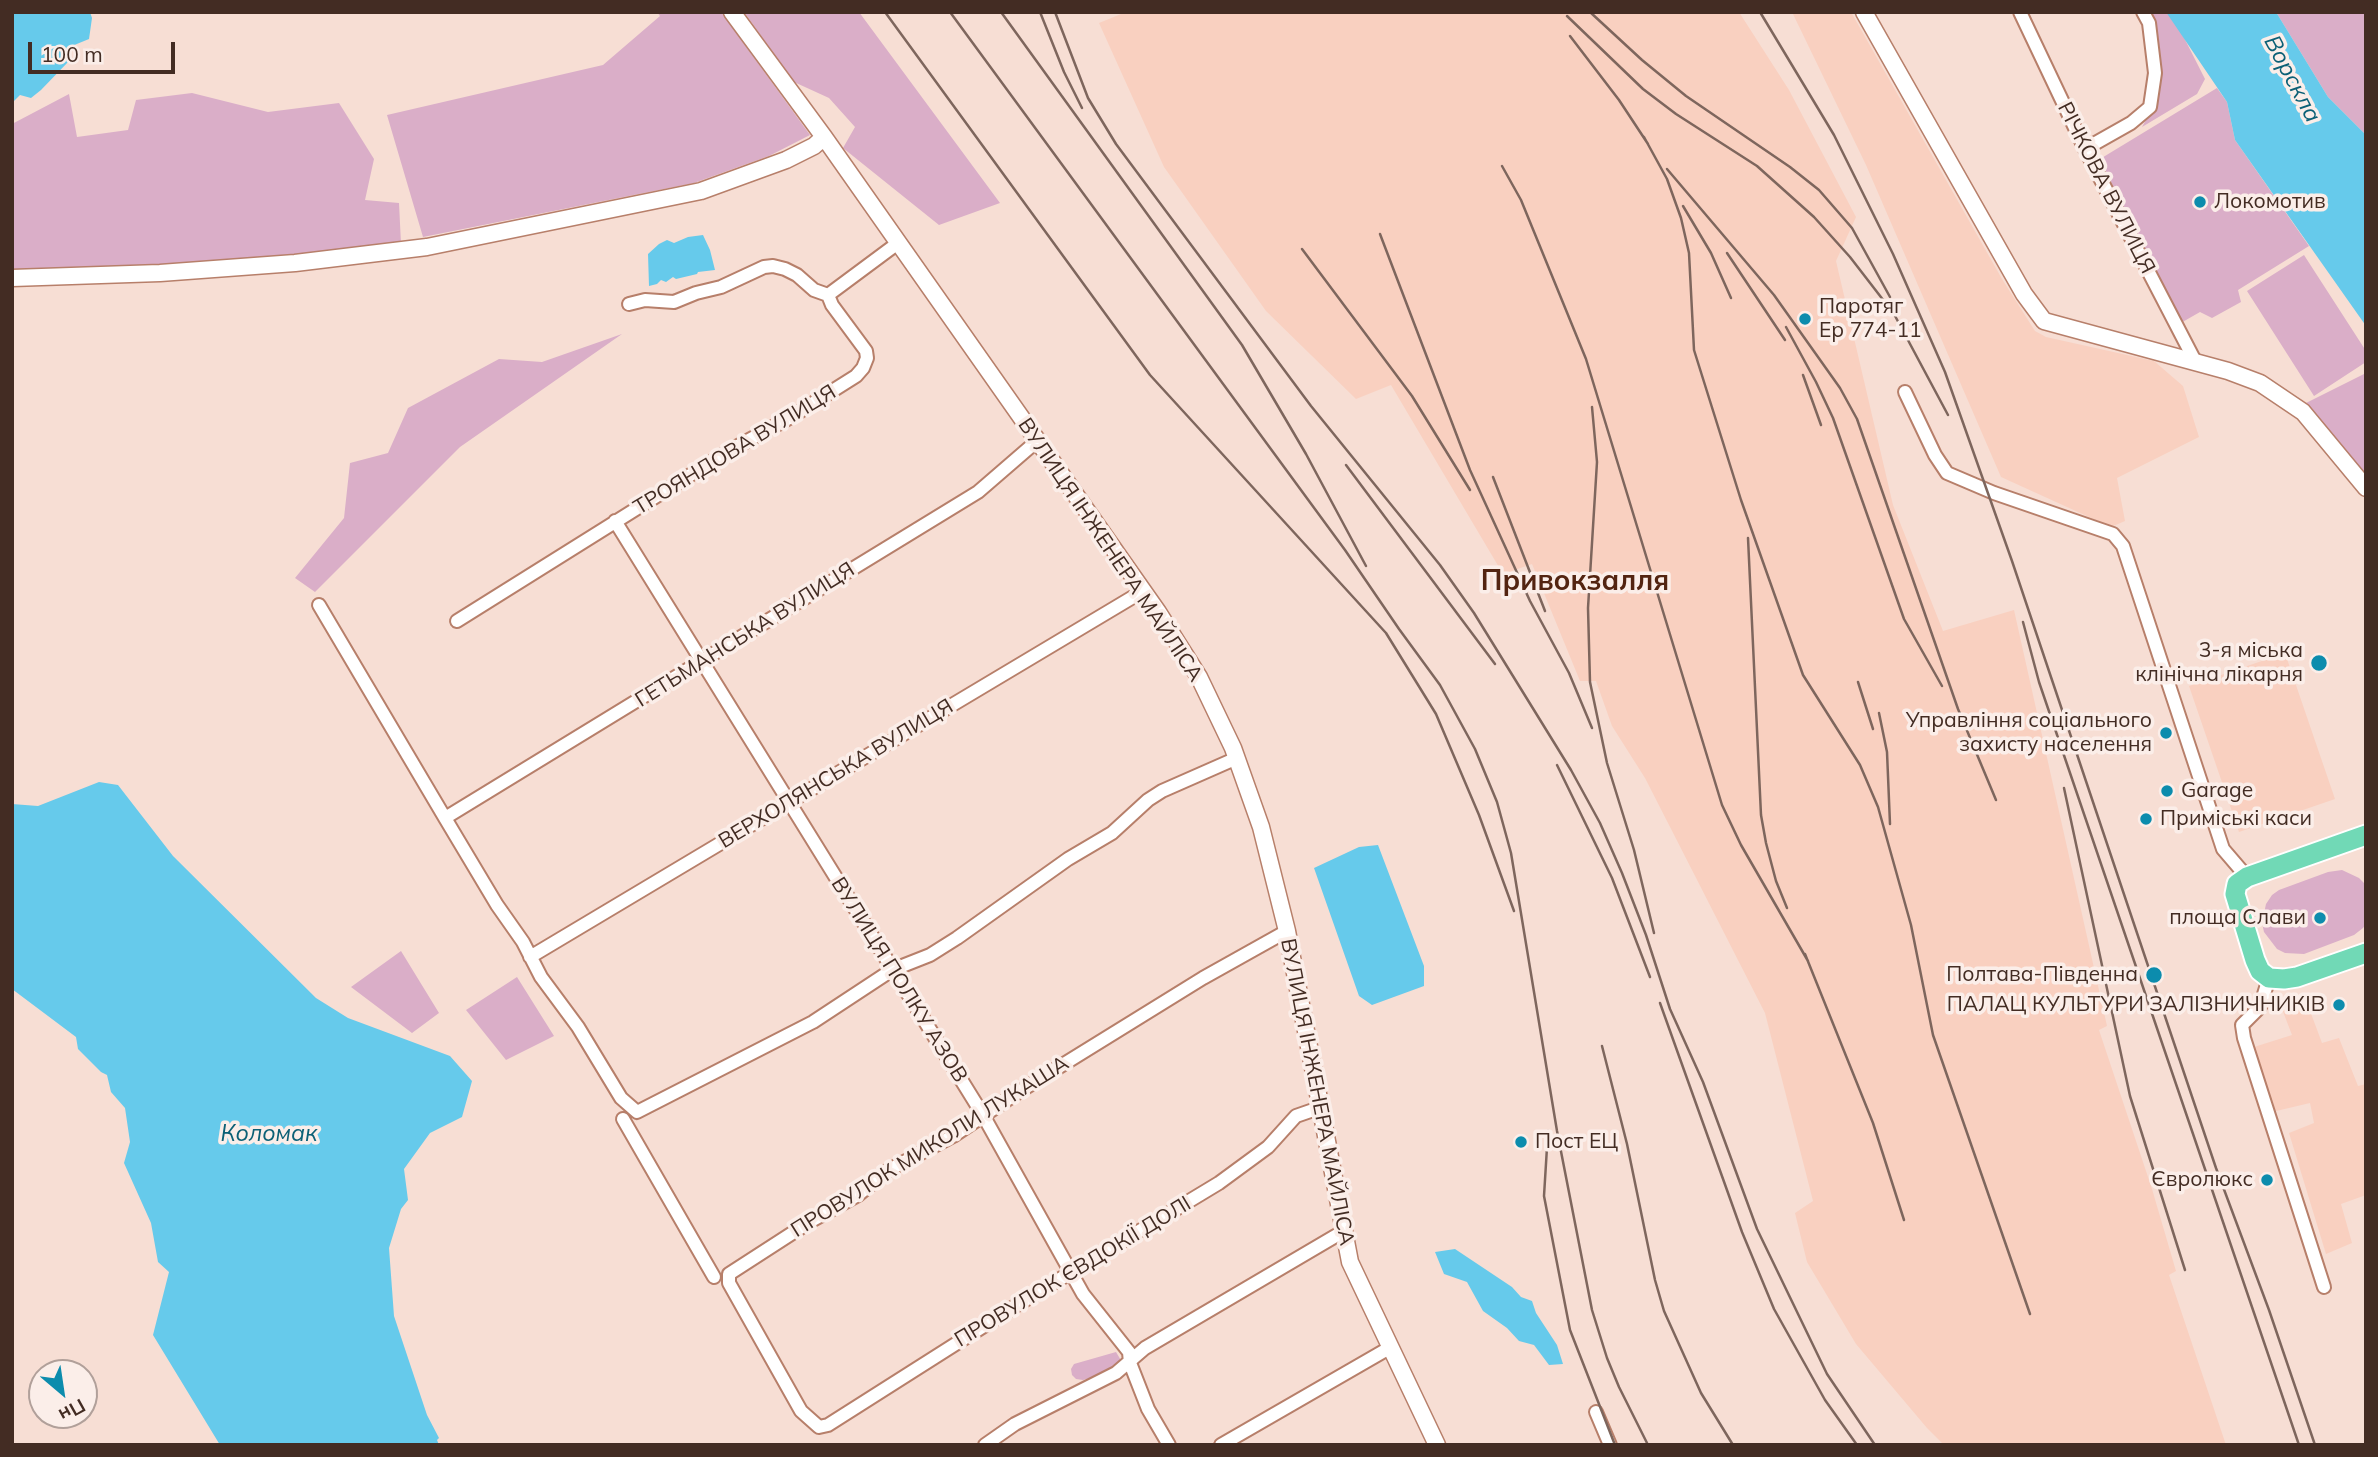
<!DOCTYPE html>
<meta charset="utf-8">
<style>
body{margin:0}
#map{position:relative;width:2378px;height:1457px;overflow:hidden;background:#f7ded4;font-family:Mulish,sans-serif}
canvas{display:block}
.frame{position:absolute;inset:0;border:14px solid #432c23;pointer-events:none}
.north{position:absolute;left:28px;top:1359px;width:70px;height:70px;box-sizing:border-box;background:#fbeee9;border:2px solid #b1a09a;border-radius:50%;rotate:151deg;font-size:19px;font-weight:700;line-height:28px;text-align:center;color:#432c23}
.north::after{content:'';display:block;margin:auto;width:24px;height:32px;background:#0c8cad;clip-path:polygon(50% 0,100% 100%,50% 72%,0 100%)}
.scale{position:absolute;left:28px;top:42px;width:147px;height:32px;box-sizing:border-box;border:4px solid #432c23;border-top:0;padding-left:9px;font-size:21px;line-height:24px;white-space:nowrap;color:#432c23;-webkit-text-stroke:5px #fbeee9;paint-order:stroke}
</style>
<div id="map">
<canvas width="2378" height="1457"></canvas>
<div class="frame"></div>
<div class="north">Пн</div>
<div class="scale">100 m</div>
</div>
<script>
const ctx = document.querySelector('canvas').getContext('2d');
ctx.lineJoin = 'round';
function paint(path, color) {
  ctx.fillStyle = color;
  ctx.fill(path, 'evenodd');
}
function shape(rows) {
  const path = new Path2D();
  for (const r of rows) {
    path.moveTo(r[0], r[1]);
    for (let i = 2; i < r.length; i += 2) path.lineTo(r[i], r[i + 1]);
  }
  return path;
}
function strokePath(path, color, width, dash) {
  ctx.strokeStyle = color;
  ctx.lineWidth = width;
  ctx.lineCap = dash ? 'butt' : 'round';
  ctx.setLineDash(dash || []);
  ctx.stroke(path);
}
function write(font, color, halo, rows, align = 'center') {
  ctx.font = font + ' Mulish,sans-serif';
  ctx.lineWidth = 7;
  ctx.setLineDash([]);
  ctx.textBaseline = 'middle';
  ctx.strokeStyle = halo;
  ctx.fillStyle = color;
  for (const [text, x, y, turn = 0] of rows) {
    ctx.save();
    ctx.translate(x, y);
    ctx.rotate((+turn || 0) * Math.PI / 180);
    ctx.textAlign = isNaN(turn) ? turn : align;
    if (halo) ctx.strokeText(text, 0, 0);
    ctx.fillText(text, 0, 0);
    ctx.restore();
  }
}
paint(shape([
 [1126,12,1739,12,1789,90,1856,217,1836,261,1893,505,1943,631,2014,610,2107,1026,2099,1030,2152,1189,2176,1271,2169,1275,2226,1445,1944,1445,1927,1428,1856,1344,1807,1262,1795,1213,1813,1201,1765,1013,1645,778,1612,726,1596,681,1580,681,1532,564,1503,574,1391,385,1356,399,1266,311,1164,167,1099,23],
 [1792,12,1851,12,2002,279,2035,331,2046,337,2154,361,2183,386,2199,437,2117,478,2125,521,2111,527,2001,477,1866,165],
 [2285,653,2335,799,2239,832,2189,686],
 [2306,1000,2322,1043,2339,1038,2358,1086,2366,1084,2366,1195,2341,1204,2352,1243,2326,1254,2289,1133,2314,1123,2310,1103,2272,1112,2254,1047,2292,1035,2282,1009]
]), '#f9d0c0');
paint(shape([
 [657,12,721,12,810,135,769,156,694,183,423,237,387,115,603,65,660,16],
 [744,12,859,12,1000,203,939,225,843,148,855,127,829,98,794,82],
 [2146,12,2171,12,2205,79,2197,94,2142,127,2156,102],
 [2276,12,2366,12,2366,135,2328,97],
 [2217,88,2227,102,2235,140,2309,246,2238,290,2241,302,2212,318,2200,312,2179,324,2100,159],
 [192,93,268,112,339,103,374,159,365,200,399,203,401,244,149,269,12,271,12,124,69,94,77,137,128,130,136,100],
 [2304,255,2366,351,2366,362,2314,396,2247,291],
 [622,334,460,447,315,592,295,578,344,518,350,463,388,453,408,408,499,359,542,362],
 [2366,373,2366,479,2302,405],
 [2342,870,2359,878,2366,885,2366,924,2363,928,2354,935,2304,954,2285,953,2277,949,2264,932,2262,923,2266,904,2272,895,2279,890,2328,872],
 [401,951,439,1013,412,1033,351,987],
 [517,977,554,1036,506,1060,466,1010],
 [1116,1352,1122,1362,1101,1378,1097,1376,1083,1380,1076,1379,1072,1375,1071,1369,1074,1364]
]), '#daaec8');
paint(shape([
 [12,12,90,12,92,18,89,39,67,48,69,61,41,90,31,98,20,95,12,103],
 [2166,12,2276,12,2328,97,2366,135,2366,326,2235,140,2227,102],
 [703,235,710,250,715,270,698,272,697,274,676,279,673,277,666,282,661,280,657,284,649,286,648,254,659,244,667,240,674,243,688,237],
 [99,782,118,785,173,856,316,998,348,1018,450,1056,472,1081,462,1117,430,1133,404,1169,408,1200,401,1209,389,1248,394,1316,427,1415,439,1438,437,1440,439,1445,220,1445,153,1335,169,1272,158,1262,151,1223,124,1163,130,1142,125,1108,111,1092,107,1075,101,1072,78,1049,76,1037,12,989,12,804,38,806],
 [1378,845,1424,966,1424,986,1372,1005,1359,996,1314,868,1359,847],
 [1455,1249,1512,1287,1521,1297,1532,1301,1536,1313,1557,1345,1563,1364,1549,1365,1534,1345,1519,1341,1507,1328,1483,1311,1467,1282,1444,1274,1435,1252]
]), '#66caeb');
const street = shape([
 [2020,12,2085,149,2196,363],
 [2085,149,2131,123,2150,107,2155,73,2149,23,2143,12],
 [629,304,645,300,674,302,696,293,721,287,764,267,773,266,785,269,797,275,814,290,828,295],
 [1905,392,1935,455,1947,473,1994,493,2113,534,2123,546,2223,849,2247,877],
 [615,521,983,1115,1083,1294,1129,1352,1130,1363,1148,1409,1169,1445],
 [319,605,445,818,497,905,523,942,541,977,578,1027,621,1098,637,1112,813,1022,892,970,930,955,957,938,1068,859,1112,833,1148,800,1162,791,1237,758],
 [457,621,727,452,791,417,856,376,863,368,867,358,866,351,832,305,828,295,898,243],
 [445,818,978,492,1037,441],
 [1287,931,1203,978,1017,1093,953,1136,887,1171,858,1195,811,1221,729,1274,729,1283,801,1411,819,1427,828,1425,1017,1305,1219,1183,1268,1147,1296,1116,1319,1108],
 [530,957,1143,591],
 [2269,978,2260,1007,2242,1025,2244,1038,2324,1287],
 [623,1119,714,1277],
 [1596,1412,1610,1445],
 [985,1445,1015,1424,1116,1373,1145,1348,1344,1231],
 [1221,1445,1391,1347]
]);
const secondary = shape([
 [732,12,824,137,1158,612,1199,677,1233,748,1261,827,1287,931,1350,1262,1437,1445],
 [1864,12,2024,294,2044,321,2228,371,2260,383,2303,412,2366,488],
 [12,278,160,273,295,263,427,247,701,191,786,160,814,146,824,137]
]);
const primary = shape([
 [2366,835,2247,877,2237,884,2235,894,2255,960,2260,971,2269,978,2284,979,2297,977,2366,953]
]);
strokePath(street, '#b77f6a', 16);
strokePath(secondary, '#b77f6a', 19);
strokePath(primary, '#fff', 23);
strokePath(street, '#fff', 12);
strokePath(secondary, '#fff', 16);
strokePath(primary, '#71d9b6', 19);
strokePath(shape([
 [885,12,1150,375,1386,633,1436,714,1479,815,1514,911],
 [950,12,1345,550,1399,629,1440,685,1475,749,1497,802,1511,853,1557,1131,1592,1310,1607,1358,1619,1387,1648,1445],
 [1001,12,1242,345,1306,454,1366,566],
 [1040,12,1064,72,1082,108],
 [1055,12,1088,98,1116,144,1311,406,1440,565,1474,613,1571,770,1600,823,1622,873,1646,935,1670,1009,1703,1082,1757,1229,1827,1374,1875,1445],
 [1590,12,1642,60,1686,96,1790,167,1819,190,1852,228,1890,297],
 [1760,12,1834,135,1893,254,1945,372,2012,561,2216,1168,2269,1310,2315,1445],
 [1567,16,1643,89,1676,114,1757,166,1814,217,1850,257,1894,314,1948,415],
 [1570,36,1619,100,1648,144],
 [1644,137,1667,179,1681,218,1689,253,1694,350,1741,500,1803,675,1860,765,1878,807,1911,925,1933,1035,2030,1314],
 [1502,166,1521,200,1586,359,1722,805,1741,845,1808,961],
 [1667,169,1774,295,1840,388,1857,419,1958,709,1996,800],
 [1683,206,1711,253,1731,298],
 [1380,234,1470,470,1530,601,1569,673,1592,728],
 [1302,249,1412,396,1470,490],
 [1727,253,1785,340],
 [1786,327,1816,382,1833,418,1904,619,1942,686],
 [1803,375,1821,425],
 [1592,407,1597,462,1588,608,1590,682,1607,763,1634,850,1654,933],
 [1346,465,1495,664],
 [1493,477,1545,611],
 [1748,538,1761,815,1766,843,1776,881,1787,908],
 [2023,622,2039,682,2299,1445],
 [1858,682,1873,729],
 [1879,713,1887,752,1890,824],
 [1557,765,1612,878,1650,977],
 [2064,788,2130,1096,2185,1270],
 [1805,954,1873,1123,1904,1220],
 [1660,1003,1742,1232,1774,1309,1825,1400,1857,1445],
 [1602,1046,1627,1144,1655,1280,1664,1311,1701,1393,1733,1445],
 [1548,1131,1544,1196,1570,1330,1615,1445]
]), '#7e665d', 2.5);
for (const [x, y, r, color] of [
 [2200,202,7,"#0c8cad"],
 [1805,319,7,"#0c8cad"],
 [2319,663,9,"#0c8cad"],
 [2166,733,7,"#0c8cad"],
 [2167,791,7,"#0c8cad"],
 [2146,819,7,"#0c8cad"],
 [2320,918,7,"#0c8cad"],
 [2154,975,9,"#0c8cad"],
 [2339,1005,7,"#0c8cad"],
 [1521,1142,7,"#0c8cad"],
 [2267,1180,7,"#0c8cad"]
]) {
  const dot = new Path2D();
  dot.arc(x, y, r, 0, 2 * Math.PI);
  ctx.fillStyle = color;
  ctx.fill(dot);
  strokePath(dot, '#fbeee9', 2.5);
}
write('21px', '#432c23', '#fbeee9', [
 ["РІЧКОВА ВУЛИЦЯ",2106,188,63],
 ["ТРОЯНДОВА ВУЛИЦЯ",735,450,-31],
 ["ВУЛИЦЯ ІНЖЕНЕРА МАЙЛІСА",1110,550,56],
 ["ГЕТЬМАНСЬКА ВУЛИЦЯ",745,635,-32],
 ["ВЕРХОЛЯНСЬКА ВУЛИЦЯ",836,774,-31],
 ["ВУЛИЦЯ ПОЛКУ АЗОВ",899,980,58],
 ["ВУЛИЦЯ ІНЖЕНЕРА МАЙЛІСА",1317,1092,79],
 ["ПРОВУЛОК МИКОЛИ ЛУКАША",930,1147,-32],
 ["ПРОВУЛОК ЄВДОКІЇ ДОЛІ",1073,1272,-31]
]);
write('21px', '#432c23', '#fbeee9', [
 ["Локомотив",2214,202,"left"],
 ["Паротяг",1819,307,"left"],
 ["Ер 774-11",1819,331,"left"],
 ["3-я міська",2303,651],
 ["клінічна лікарня",2303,675],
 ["Управління соціального",2152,721],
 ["захисту населення",2152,745],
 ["Garage",2181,791,"left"],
 ["Приміські каси",2160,819,"left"],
 ["площа Слави",2306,918],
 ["Полтава-Південна",2138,975],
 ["ПАЛАЦ КУЛЬТУРИ ЗАЛIЗНИЧНИКIВ",2325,1005],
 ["Пост ЕЦ",1535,1142,"left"],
 ["Євролюкс",2253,1180]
], 'right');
write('italic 23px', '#0c6076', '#fbeee9', [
 ["Ворскла",2292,79,62],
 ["Коломак",269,1134]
]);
write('bold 28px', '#532411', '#fbeee9', [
 ["Привокзалля",1575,582]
]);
</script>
